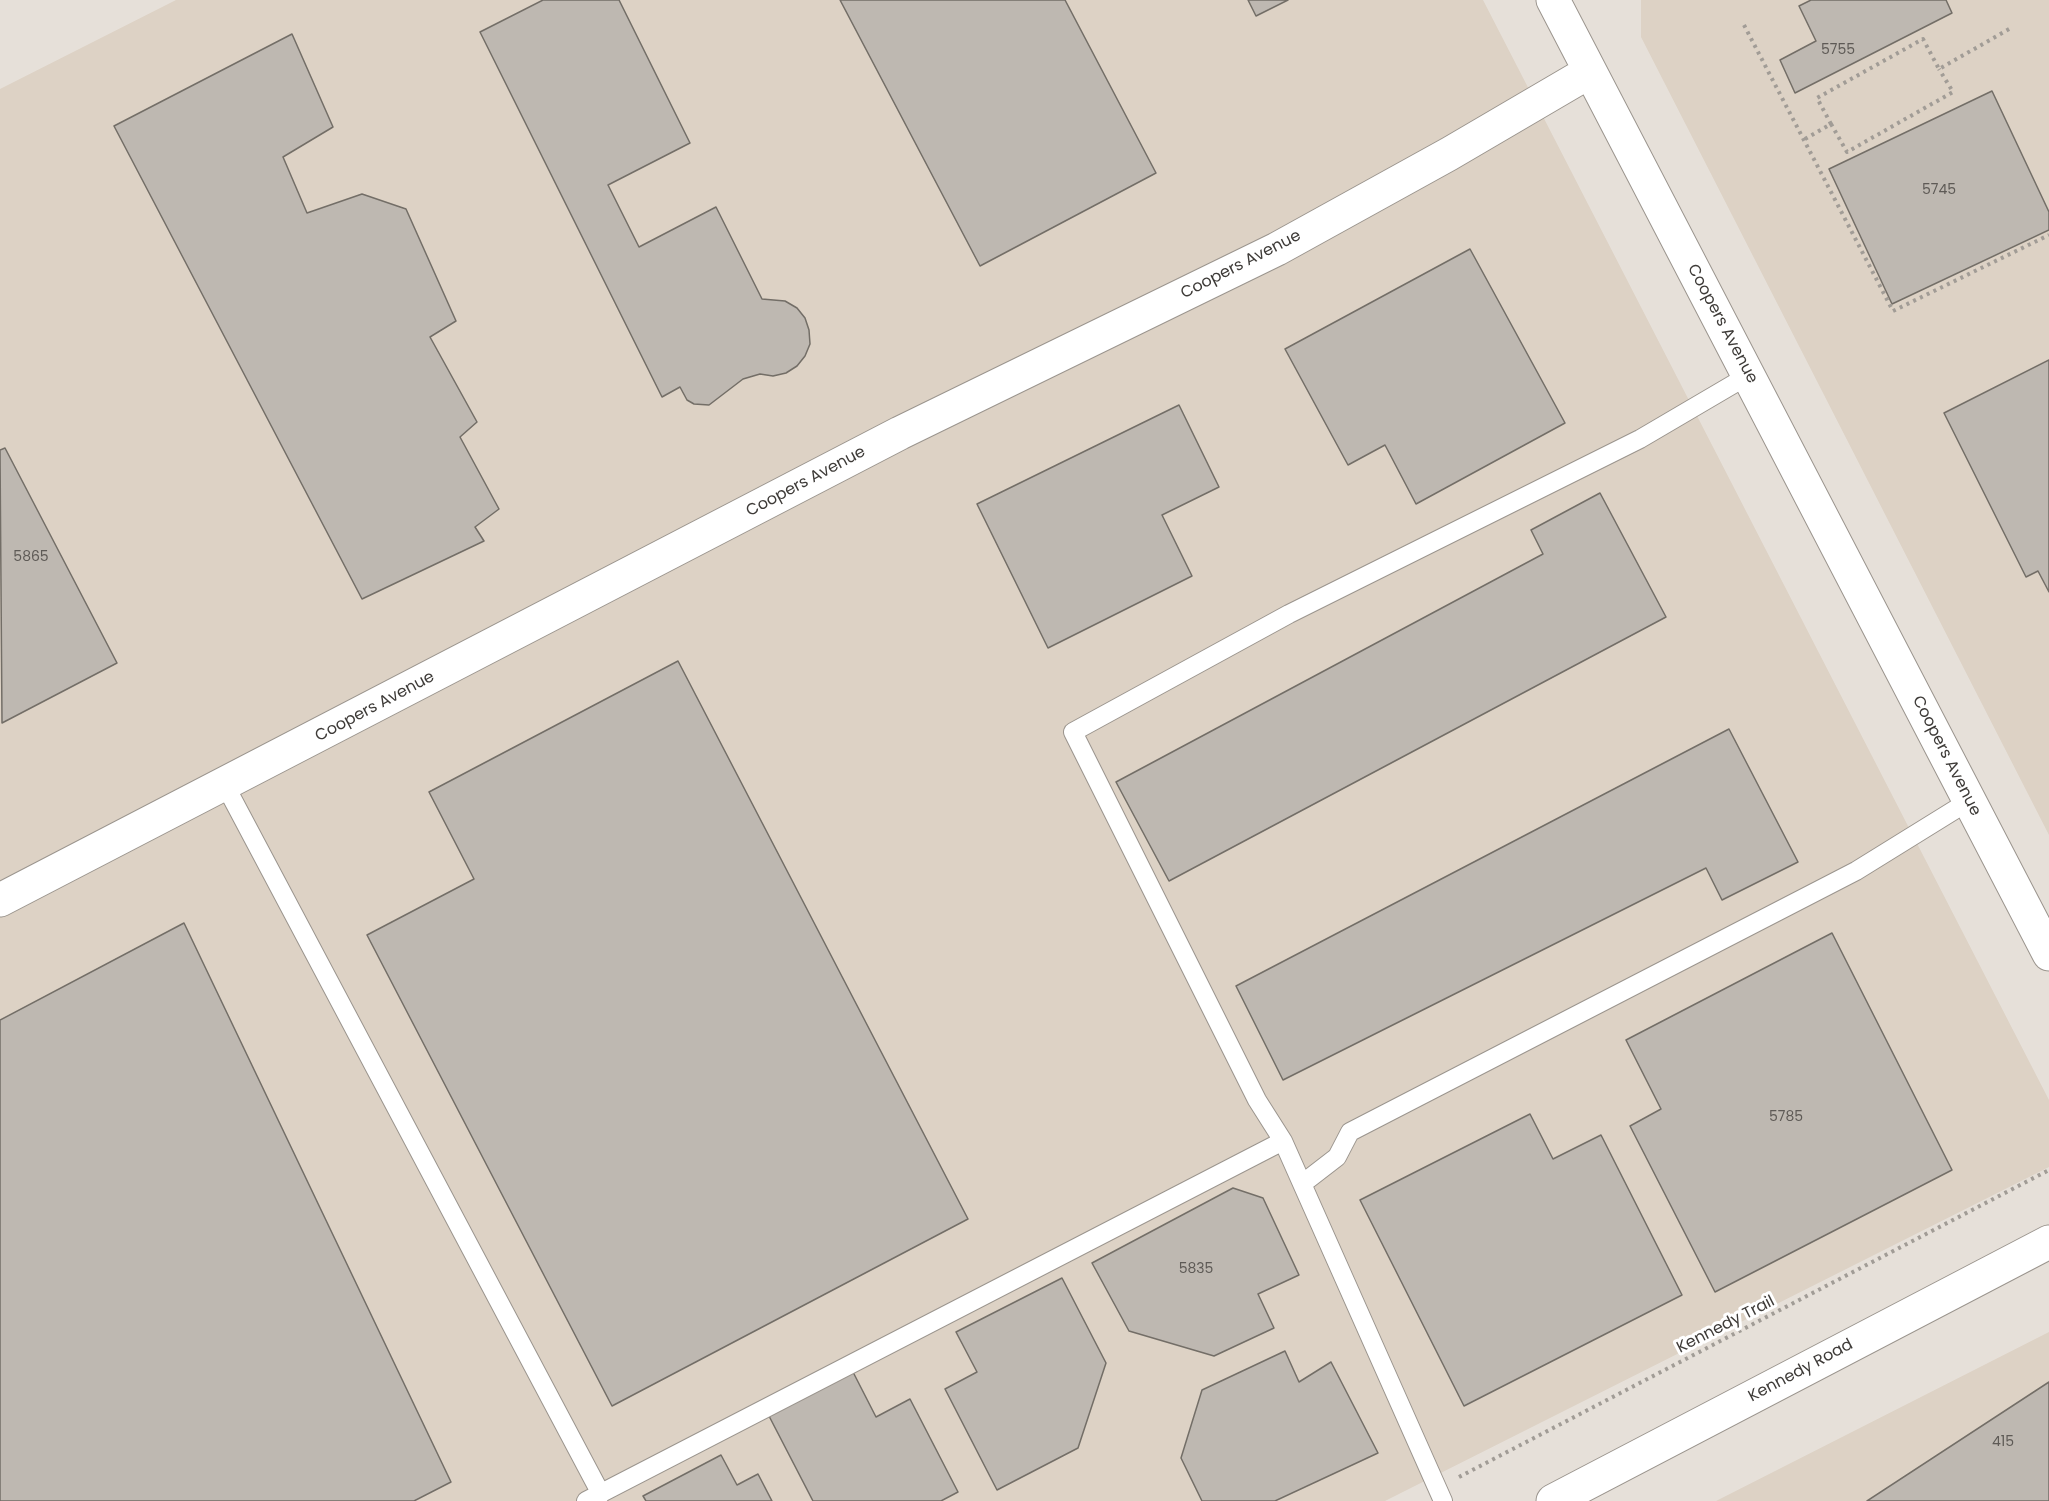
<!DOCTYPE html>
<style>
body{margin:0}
canvas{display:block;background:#e6e0d9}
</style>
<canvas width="2049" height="1501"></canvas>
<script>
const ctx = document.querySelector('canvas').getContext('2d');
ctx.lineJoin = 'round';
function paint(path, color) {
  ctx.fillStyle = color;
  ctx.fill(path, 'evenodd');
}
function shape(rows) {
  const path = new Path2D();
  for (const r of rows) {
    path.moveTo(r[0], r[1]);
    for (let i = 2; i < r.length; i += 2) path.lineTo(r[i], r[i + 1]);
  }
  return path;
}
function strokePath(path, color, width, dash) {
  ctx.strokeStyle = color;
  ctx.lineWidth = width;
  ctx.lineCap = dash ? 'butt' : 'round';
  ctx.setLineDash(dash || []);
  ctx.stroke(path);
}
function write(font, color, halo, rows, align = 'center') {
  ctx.font = font + ' Poppins,sans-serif';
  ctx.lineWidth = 6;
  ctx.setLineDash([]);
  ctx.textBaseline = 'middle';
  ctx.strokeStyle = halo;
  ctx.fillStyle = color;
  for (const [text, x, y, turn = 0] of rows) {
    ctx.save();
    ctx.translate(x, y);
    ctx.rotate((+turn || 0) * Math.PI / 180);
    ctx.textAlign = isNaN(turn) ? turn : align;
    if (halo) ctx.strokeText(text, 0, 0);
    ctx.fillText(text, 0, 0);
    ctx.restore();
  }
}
paint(shape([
 [176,0,1483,0,2049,1100,2049,1167,1385,1501,0,1501,0,89],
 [1641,0,2049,0,2049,835,1641,37],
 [2049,1332,2049,1501,1716,1501]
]), '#ddd2c5');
const building = shape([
 [543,0,619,0,690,143,608,185,639,247,716,207,762,299,785,301,797,308,805,318,809,330,810,344,805,356,797,366,786,373,773,376,760,374,743,379,709,405,694,404,687,400,680,387,662,397,480,32,543,0],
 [840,0,1065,0,1156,173,980,266,840,0],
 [1248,0,1288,0,1256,16,1248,0],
 [1811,0,1946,0,1952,13,1795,93,1780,60,1816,41,1799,6,1811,0],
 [292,34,333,127,283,157,307,213,362,194,406,209,456,321,430,337,477,422,460,437,499,509,475,527,484,541,362,599,114,126,292,34],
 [1992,91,2049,212,2049,230,1892,304,1829,169,1992,91],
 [1470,249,1565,423,1416,504,1385,445,1348,465,1285,349,1470,249],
 [2049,360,2049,592,2038,571,2026,577,1944,413,2049,360],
 [1179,405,1219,487,1162,515,1192,576,1048,648,977,504,1179,405],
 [5,448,117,663,2,723,0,450,5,448],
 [1600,493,1666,617,1169,881,1116,782,1543,554,1531,530,1600,493],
 [678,661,968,1219,612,1406,367,935,474,879,429,792,678,661],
 [1729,729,1798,862,1722,900,1706,868,1283,1080,1236,986,1729,729],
 [184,923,451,1482,414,1501,0,1501,0,1020,184,923],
 [1832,933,1952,1170,1715,1292,1630,1126,1661,1109,1626,1040,1832,933],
 [1530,1114,1553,1159,1601,1135,1682,1295,1464,1406,1360,1200,1530,1114],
 [1233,1188,1263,1198,1299,1275,1258,1294,1274,1328,1214,1356,1129,1331,1092,1263,1233,1188],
 [1062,1278,1106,1363,1078,1448,997,1490,945,1389,977,1372,956,1332,1062,1278],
 [1285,1351,1299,1382,1331,1362,1378,1453,1275,1501,1202,1501,1181,1458,1202,1390,1285,1351],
 [853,1372,876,1417,910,1399,958,1492,941,1501,813,1501,769,1416,853,1372],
 [2049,1382,2049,1501,1867,1501,2049,1382],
 [721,1455,737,1485,758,1474,772,1501,646,1501,643,1496,721,1455]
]);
paint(building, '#beb8b1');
strokePath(building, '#736e67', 1.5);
const lane = shape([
 [225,785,601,1494],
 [1302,1184,1337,1157,1350,1132,1856,871,1969,801],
 [586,1501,1283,1141],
 [1443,1501,1283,1141,1257,1100,1073,732,1289,614,1640,439,1749,375]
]);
const street = shape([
 [1553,0,2049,954],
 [0,900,900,433,1277,249,1449,154,1589,72]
]);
const secondary = shape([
 [1553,1501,2049,1242]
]);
strokePath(lane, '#9b958e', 20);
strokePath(street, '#9b958e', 35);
strokePath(secondary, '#9b958e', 35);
strokePath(shape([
 [1744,25,1893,311,2049,235],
 [1831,124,1847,152,1953,92,1939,69],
 [1805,139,1831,124,1817,98,1923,39,1939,69,2011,28],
 [1459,1477,2049,1170]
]), '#a19c96', 4, [3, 4.5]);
strokePath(lane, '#fff', 18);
strokePath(street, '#fff', 33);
strokePath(secondary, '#fff', 33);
write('14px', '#5e5a56', null, [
 ["5755",1838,50],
 ["5745",1939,190],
 ["5865",31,557],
 ["5785",1786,1117],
 ["5835",1196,1269],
 ["415",2003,1442]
]);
write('16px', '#3e3b38', '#fff', [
 ["Coopers Avenue",1241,265,-27],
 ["Coopers Avenue",1722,324,62],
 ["Coopers Avenue",806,482,-28],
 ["Coopers Avenue",375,707,-28],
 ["Coopers Avenue",1946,756,63],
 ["Kennedy Trail",1726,1325,-27],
 ["Kennedy Road",1801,1371,-28]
]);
</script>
